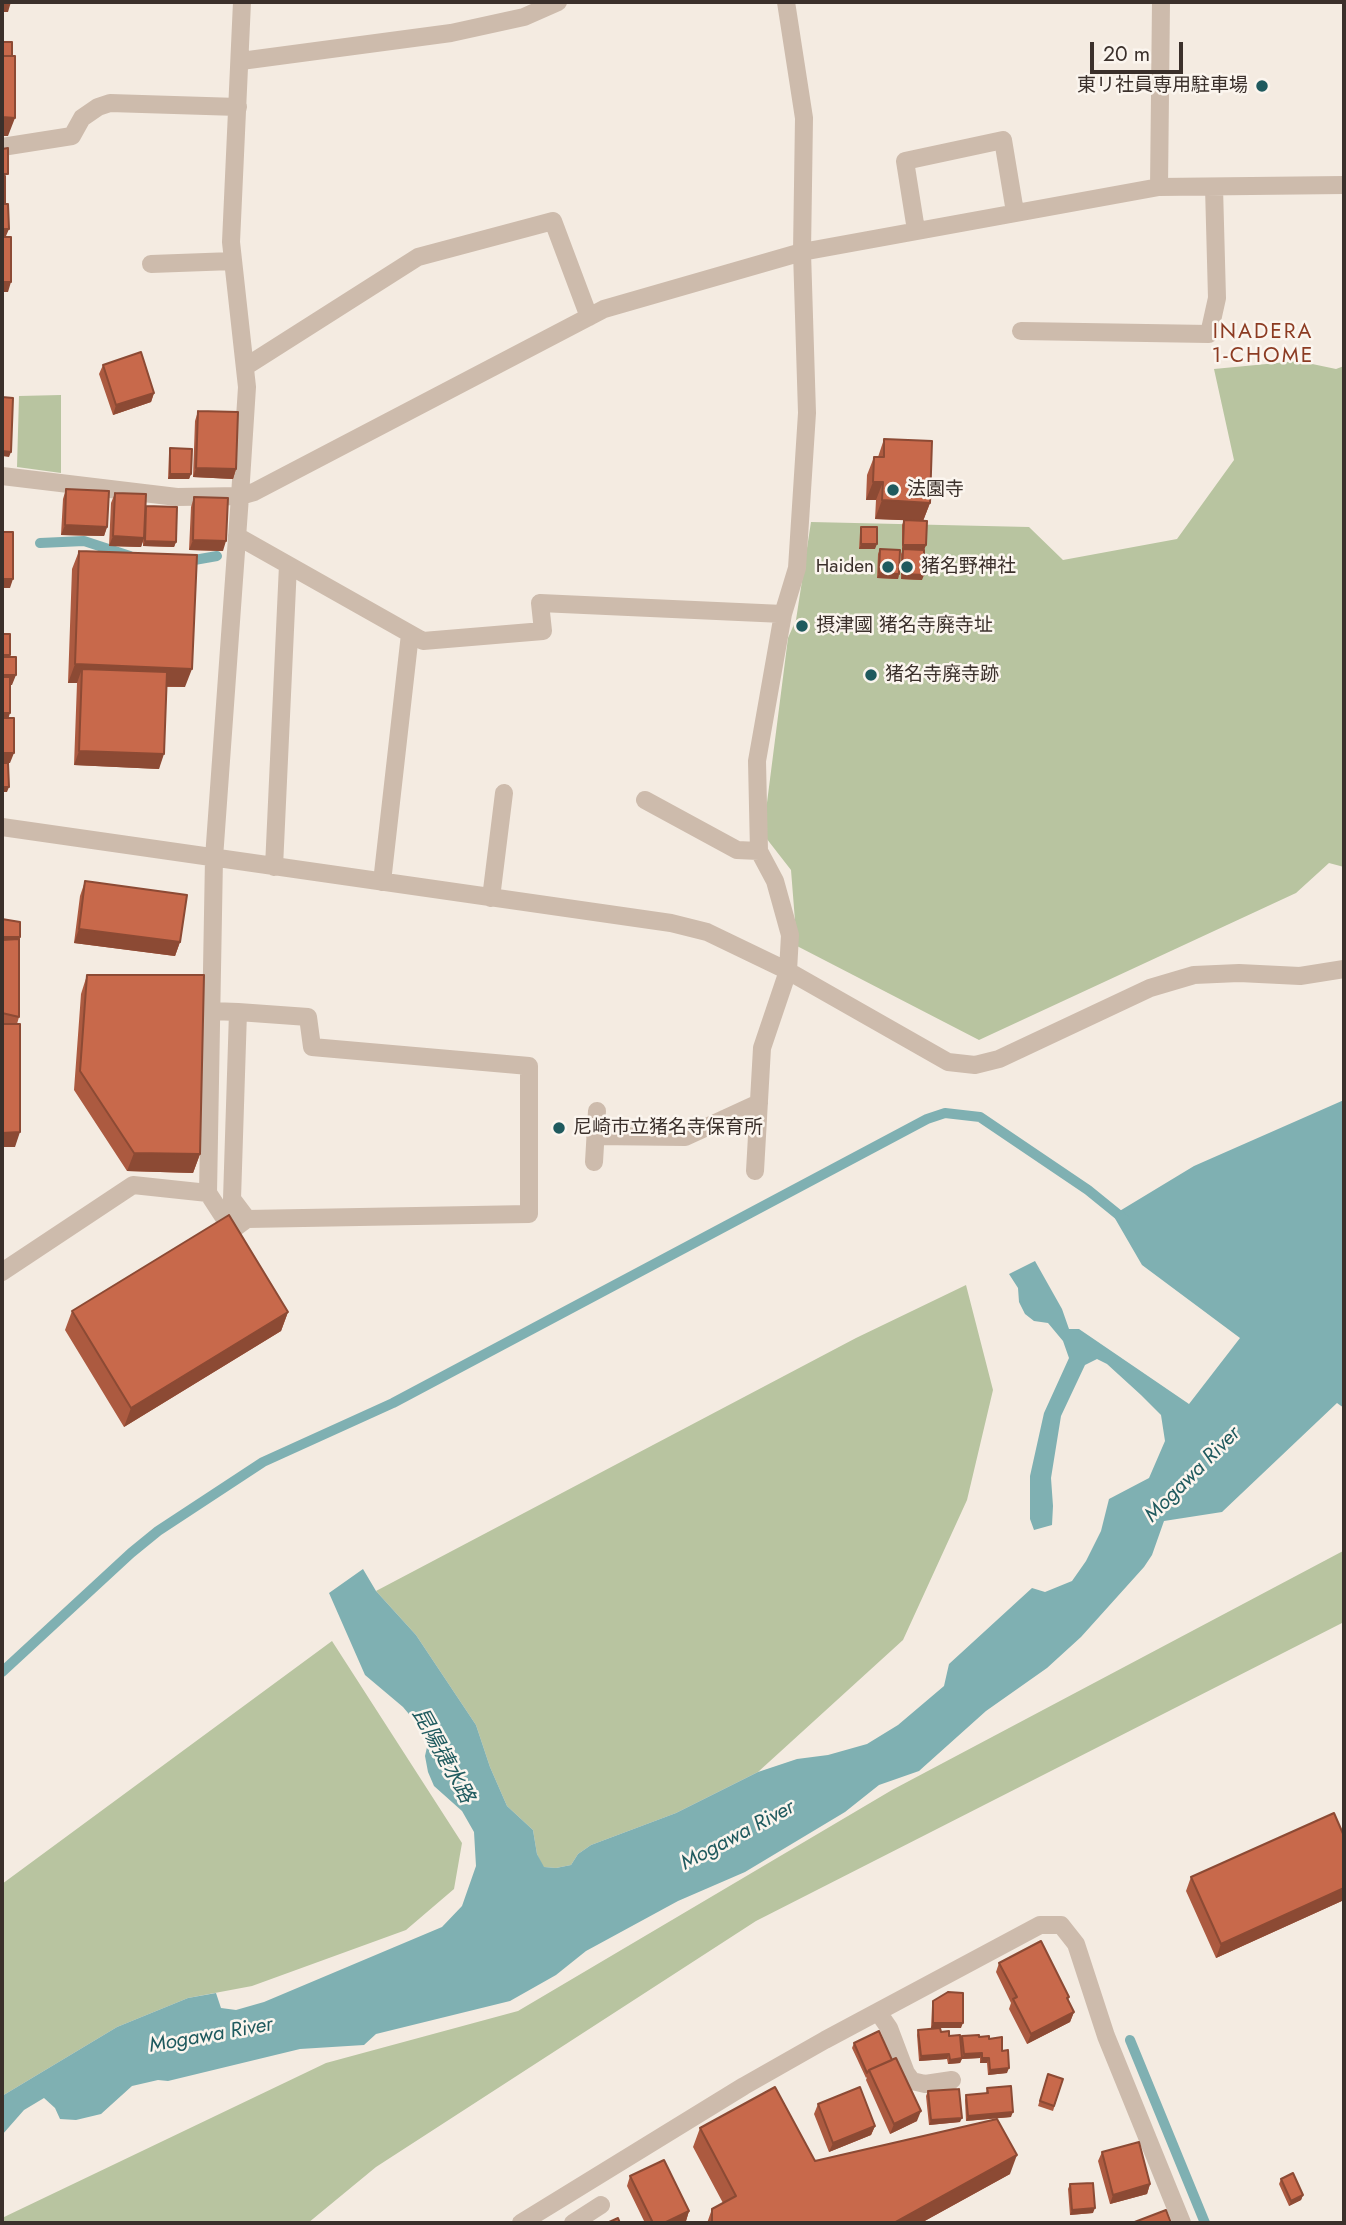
<!DOCTYPE html>
<meta charset="utf-8">
<style>
body{margin:0}
#map{position:relative;width:1346px;height:2225px;overflow:hidden;background:#f4ebe1;font-family:Jost,sans-serif}
canvas{display:block}
.frame{position:absolute;inset:0;border:4px solid #3b302b;pointer-events:none}
.scale{position:absolute;left:1090px;top:42px;width:93px;height:32px;box-sizing:border-box;border:4px solid #3b302b;border-top:0;padding-left:9px;font-size:21px;line-height:24px;white-space:nowrap;color:#3b302b;-webkit-text-stroke:5px #fbf5ee;paint-order:stroke}
</style>
<div id="map">
<canvas width="1346" height="2225"></canvas>
<div class="frame"></div>
<div class="scale">20 m</div>
</div>
<script>
const ctx = document.querySelector('canvas').getContext('2d');
ctx.lineJoin = 'round';
function paint(path, color) {
  ctx.fillStyle = color;
  ctx.fill(path, 'evenodd');
}
function shape(rows) {
  const path = new Path2D();
  for (const r of rows) {
    path.moveTo(r[0], r[1]);
    for (let i = 2; i < r.length; i += 2) path.lineTo(r[i], r[i + 1]);
  }
  return path;
}
function strokePath(path, color, width, dash) {
  ctx.strokeStyle = color;
  ctx.lineWidth = width;
  ctx.lineCap = dash ? 'butt' : 'round';
  ctx.setLineDash(dash || []);
  ctx.stroke(path);
}
function write(font, color, halo, rows, align = 'center') {
  ctx.font = font + ' Jost,"Noto Sans JP",sans-serif';
  ctx.lineWidth = 5;
  ctx.setLineDash([]);
  ctx.textBaseline = 'middle';
  ctx.strokeStyle = halo;
  ctx.fillStyle = color;
  for (const [text, x, y, turn = 0] of rows) {
    ctx.save();
    ctx.translate(x, y);
    ctx.rotate((+turn || 0) * Math.PI / 180);
    ctx.textAlign = isNaN(turn) ? turn : align;
    if (halo) ctx.strokeText(text, 0, 0);
    ctx.fillText(text, 0, 0);
    ctx.restore();
  }
}
paint(shape([
 [1298,361,1336,369,1344,366,1344,867,1329,863,1296,893,979,1040,797,946,791,870,763,834,788,638,796,620,811,522,1029,527,1063,560,1177,539,1234,460,1214,369],
 [61,395,61,473,17,467,19,396],
 [966,1285,993,1390,967,1500,903,1640,758,1772,676,1813,591,1845,578,1854,571,1865,556,1868,543,1867,537,1854,533,1830,507,1806,490,1767,476,1725,416,1635,376,1591,856,1338],
 [1343,1551,1344,1622,756,1921,376,2167,308,2223,2,2223,2,2218,326,2063,518,2011,892,1790],
 [332,1641,462,1843,454,1889,406,1930,252,1986,188,1998,117,2027,2,2096,2,1884]
]), '#b8c4a0');
paint(shape([
 [1344,1100,1344,1408,1337,1403,1222,1512,1164,1521,1152,1555,1144,1567,1081,1637,1047,1668,986,1711,919,1771,879,1785,845,1812,745,1872,678,1901,586,1951,556,1975,510,2001,376,2034,364,2045,300,2049,168,2081,158,2080,132,2086,101,2114,76,2120,60,2119,55,2108,44,2098,24,2110,2,2135,2,2096,117,2027,188,1998,216,1993,221,2008,236,2010,264,2002,442,1927,462,1906,476,1866,474,1832,462,1811,434,1786,428,1772,425,1756,429,1738,403,1707,365,1675,329,1593,363,1569,376,1591,416,1635,476,1725,490,1767,507,1806,533,1830,537,1854,544,1867,556,1868,571,1865,578,1854,591,1845,676,1813,758,1772,797,1759,828,1755,867,1744,898,1725,944,1686,949,1664,1032,1588,1045,1592,1072,1581,1086,1561,1101,1531,1109,1499,1149,1478,1165,1441,1161,1415,1141,1395,1107,1364,1097,1359,1085,1365,1061,1416,1051,1478,1053,1506,1052,1525,1034,1530,1030,1519,1030,1476,1044,1413,1069,1358,1063,1341,1048,1323,1034,1321,1025,1314,1019,1302,1018,1288,1009,1274,1035,1261,1062,1309,1069,1329,1079,1329,1189,1404,1240,1338,1142,1265,1113,1215,1194,1166]
]), '#7fb0b2');
strokePath(shape([
 [40,543,84,541,130,556],
 [183,562,217,556],
 [2,1672,131,1553,158,1531,263,1462,393,1403,927,1119,945,1113,980,1117,1088,1190,1125,1220],
 [1130,2040,1205,2223]
]), '#7fb0b2', 10);
strokePath(shape([
 [241,61,451,33,524,17,558,2],
 [2,147,72,136,82,118,98,107,110,103,238,107],
 [1159,187,1161,2],
 [916,230,905,161,1003,140,1015,212],
 [151,264,233,261],
 [1021,331,1209,334,1217,298,1214,187],
 [245,367,418,257,553,221,589,317],
 [2,476,177,497,240,496,247,387,231,242,242,2],
 [237,536,423,641,543,631,540,603,783,614],
 [645,800,737,850,759,851],
 [2,827,671,923,707,932,788,971,948,1062,975,1065,999,1059,1150,988,1194,975,1239,973,1300,976,1344,969],
 [274,867,288,565],
 [382,882,410,634],
 [491,898,504,793],
 [211,1011,238,1012,308,1017,312,1047,529,1066,529,1214,247,1219,232,1199,238,1012],
 [595,1136,685,1137,759,1103],
 [594,1162,597,1111],
 [755,1171,762,1048,788,971,790,935,775,881,759,851,757,761,783,614,797,568,807,413,802,252,804,118,786,2],
 [247,1219,232,1230,208,1193,214,858,240,496,254,492,604,309,802,252,1159,187,1344,185],
 [2,1272,133,1185,208,1193],
 [878,2012,889,2028,906,2073,912,2081,925,2084,952,2080],
 [521,2223,744,2086,825,2040,1040,1925,1061,1925,1076,1944,1106,2036,1182,2223],
 [573,2223,601,2205]
]), '#cdbbac', 18);
paint(shape([
 [103,365,154,393,151,402,113,415,99,374],
 [198,411,236,469,233,479,193,477,195,421],
 [884,439,930,503,923,521,926,545,924,550,922,580,901,579,901,554,903,550,902,550,902,525,904,520,875,519,876,500,866,500,867,475,874,457,878,457],
 [170,448,191,474,189,479,168,479,169,453],
 [66,489,107,527,104,536,61,535,63,499],
 [115,493,146,508,176,542,174,547,143,546,143,541,141,547,109,546,111,503],
 [194,497,223,551,189,550,191,507],
 [861,527,875,549,859,549,860,532],
 [880,549,899,574,898,579,877,578,878,554],
 [79,551,185,687,167,687,159,769,74,765,77,683,68,683,72,569],
 [85,881,180,942,175,956,74,943,80,896],
 [2,919,20,937,19,942,19,1017,17,1024,15,1147,2,1024],
 [87,975,200,1154,193,1173,127,1171,74,1090,81,994],
 [72,1311,288,1312,281,1331,124,1427,65,1330],
 [1344,1836,1344,1900,1216,1958,1186,1891,1191,1877],
 [999,1963,1069,1997,1068,2000,1074,2012,1070,2022,1027,2044,1009,2009,1011,2003,996,1972],
 [933,2001,961,2028,931,2028,932,2006],
 [918,2030,941,2032,961,2041,962,2036,979,2037,989,2039,1002,2051,1007,2073,988,2075,987,2063,980,2063,980,2058,962,2059,960,2063,948,2064,947,2059,919,2061,917,2035],
 [854,2043,917,2121,890,2134,866,2080,867,2077,866,2078,852,2048],
 [1048,2074,1063,2079,1053,2111,1038,2106],
 [987,2088,1011,2117,966,2121,965,2100,966,2095,986,2093],
 [928,2091,960,2122,929,2125,926,2096],
 [818,2104,875,2126,871,2135,829,2152,814,2114],
 [700,2128,815,2161,1010,2174,921,2223,707,2223,712,2209,723,2203,693,2147],
 [1102,2152,1150,2184,1147,2194,1110,2204,1098,2161],
 [630,2176,689,2211,686,2221,681,2223,645,2223,627,2186],
 [1281,2179,1303,2195,1301,2200,1289,2206,1279,2184],
 [1070,2184,1093,2213,1070,2215,1068,2189]
]), '#ac5a40');
paint(shape([
 [2,2,11,2,8,12,2,12],
 [2,117,15,118,8,136,2,136],
 [2,229,9,229,3,243,2,243],
 [2,282,11,282,8,292,2,292],
 [154,393,151,402,113,415,116,405],
 [2,451,11,452,9,457,2,456],
 [196,468,236,469,233,479,193,477],
 [170,474,191,474,189,479,168,479],
 [873,482,883,482,876,500,866,500],
 [882,500,930,503,923,521,875,519],
 [65,525,107,527,104,536,61,535],
 [113,536,144,538,141,547,109,546],
 [193,540,226,541,223,551,189,550],
 [145,541,176,542,174,547,143,546],
 [861,544,877,544,875,549,859,549],
 [903,545,926,545,924,550,902,550],
 [879,573,899,574,898,579,877,578],
 [902,574,924,575,922,580,901,579],
 [2,579,13,579,10,588,2,588],
 [75,664,192,669,185,687,81,683,82,669,77,683,68,683],
 [2,675,16,675,12,685,2,685],
 [2,713,10,713,7,723,2,723],
 [79,751,164,754,159,769,74,765],
 [2,753,14,753,10,763,2,763],
 [2,787,9,787,7,792,2,792],
 [79,929,180,942,175,956,74,943],
 [2,937,20,937,17,947,2,947],
 [20,1132,15,1147,2,1147,2,1133],
 [134,1153,200,1154,193,1173,127,1171],
 [288,1312,281,1331,124,1427,131,1408],
 [1344,1888,1344,1900,1216,1958,1221,1944],
 [1074,2012,1070,2022,1027,2044,1031,2034],
 [933,2023,963,2023,961,2028,931,2028],
 [982,2053,980,2058,962,2059,964,2054],
 [949,2054,947,2059,919,2061,921,2056],
 [962,2058,960,2063,948,2064,950,2060],
 [982,2058,989,2058,987,2063,980,2063],
 [1009,2068,1007,2073,988,2075,990,2070],
 [921,2111,917,2121,890,2134,894,2124],
 [1013,2112,1011,2117,966,2121,968,2116],
 [962,2118,960,2122,929,2125,931,2120],
 [875,2126,871,2135,829,2152,833,2143],
 [1017,2155,1010,2174,921,2223,894,2223],
 [1150,2184,1147,2194,1110,2204,1113,2195],
 [1303,2195,1301,2200,1289,2206,1291,2201],
 [1095,2208,1093,2213,1070,2215,1072,2210],
 [689,2211,686,2221,681,2223,664,2223]
]), '#8c4a34');
const building = shape([
 [2,42,12,42,12,56,2,56,2,42],
 [2,56,15,56,15,118,2,117,2,56],
 [8,148,8,174,2,174,2,149,8,148],
 [2,176,5,176,5,204,2,204,2,176],
 [2,204,8,204,9,229,2,229,2,204],
 [2,237,11,237,11,282,2,282,2,237],
 [141,352,154,393,116,405,103,365,141,352],
 [2,397,13,398,11,452,2,451,2,397],
 [198,411,238,412,236,469,196,468,198,411],
 [884,439,932,441,930,503,882,500,883,482,873,482,874,457,884,457,884,439],
 [170,448,192,449,191,474,170,474,170,448],
 [66,489,109,491,107,527,65,525,66,489],
 [115,493,146,494,144,538,113,536,115,493],
 [194,497,228,498,226,541,193,540,194,497],
 [146,506,177,507,176,542,145,541,146,506],
 [904,520,927,521,926,545,903,545,904,520],
 [861,527,877,527,877,544,861,544,861,527],
 [2,532,13,532,13,579,2,579,2,532],
 [880,549,900,550,899,574,879,573,880,549],
 [903,549,924,550,924,575,902,574,903,549],
 [79,551,197,555,192,669,75,664,79,551],
 [2,634,10,634,10,655,2,655,2,634],
 [2,657,16,657,16,675,2,675,2,657],
 [82,669,167,672,164,754,79,751,82,669],
 [2,677,10,677,10,713,2,713,2,677],
 [2,718,14,718,14,753,2,753,2,718],
 [2,763,8,763,9,787,2,787,2,763],
 [85,881,187,895,180,942,79,929,85,881],
 [2,919,20,922,20,937,2,937,2,919],
 [19,939,19,1017,2,1013,2,940,19,939],
 [87,975,204,975,200,1154,134,1153,80,1071,87,975],
 [2,1024,20,1024,20,1132,2,1133,2,1024],
 [229,1215,288,1312,131,1408,72,1311,229,1215],
 [1334,1813,1344,1836,1344,1888,1221,1944,1191,1877,1334,1813],
 [1041,1941,1069,1997,1067,1998,1074,2012,1031,2034,1013,1999,1017,1997,999,1963,1041,1941],
 [948,1992,963,1993,963,2023,933,2023,933,2001,948,1992],
 [940,2028,941,2032,949,2031,949,2036,960,2035,962,2058,950,2060,949,2054,921,2056,918,2030,940,2028],
 [879,2031,892,2060,869,2070,867,2073,854,2043,879,2031],
 [979,2035,979,2037,989,2036,989,2039,1002,2037,1002,2051,1008,2050,1009,2068,990,2070,989,2058,982,2058,982,2053,964,2054,962,2036,979,2035],
 [896,2058,921,2111,894,2124,869,2070,896,2058],
 [1048,2074,1063,2079,1054,2106,1040,2101,1048,2074],
 [1011,2086,1013,2112,968,2116,966,2095,988,2093,987,2088,1011,2086],
 [775,2087,815,2161,997,2119,1017,2155,894,2223,712,2223,712,2209,736,2196,700,2128,775,2087],
 [860,2087,875,2126,833,2143,818,2104,860,2087],
 [959,2089,962,2118,931,2120,928,2091,959,2089],
 [1139,2142,1150,2184,1113,2195,1102,2152,1139,2142],
 [664,2160,689,2211,664,2223,653,2223,630,2176,664,2160],
 [1293,2173,1303,2195,1291,2201,1281,2179,1293,2173],
 [1093,2183,1095,2208,1072,2210,1070,2184,1093,2183],
 [1166,2210,1171,2223,1132,2223,1166,2210],
 [618,2218,620,2223,607,2223,618,2218]
]);
paint(building, '#c8694b');
strokePath(building, '#8c4a34', 2);
for (const [x, y, r, color] of [
 [1262,86,7,"#1f5a5e"],
 [893,490,7,"#1f5a5e"],
 [888,567,7,"#1f5a5e"],
 [907,567,7,"#1f5a5e"],
 [802,626,7,"#1f5a5e"],
 [871,675,7,"#1f5a5e"],
 [559,1128,7,"#1f5a5e"]
]) {
  const dot = new Path2D();
  dot.arc(x, y, r, 0, 2 * Math.PI);
  ctx.fillStyle = color;
  ctx.fill(dot);
  strokePath(dot, '#fbf5ee', 2.5);
}
write('19px', '#3b302b', '#fbf5ee', [
 ["東リ社員専用駐車場",1248,86,"right"],
 ["法園寺",907,490],
 ["Haiden",874,567,"right"],
 ["猪名野神社",921,567],
 ["摂津國 猪名寺廃寺址",816,626],
 ["猪名寺廃寺跡",885,675],
 ["尼崎市立猪名寺保育所",573,1128]
], 'left');
ctx.letterSpacing = '2px';
write('21px', '#8c3b22', '#fbf5ee', [
 ["INADERA",1263,333],
 ["1-CHOME",1263,357]
]);
ctx.letterSpacing = '0px';
write('italic 21px', '#1f5a5e', '#fbf5ee', [
 ["Mogawa River",1193,1475,-45],
 ["昆陽捷水路",442,1756,61],
 ["Mogawa River",738,1836,-28],
 ["Mogawa River",211,2036,-10]
]);
</script>
